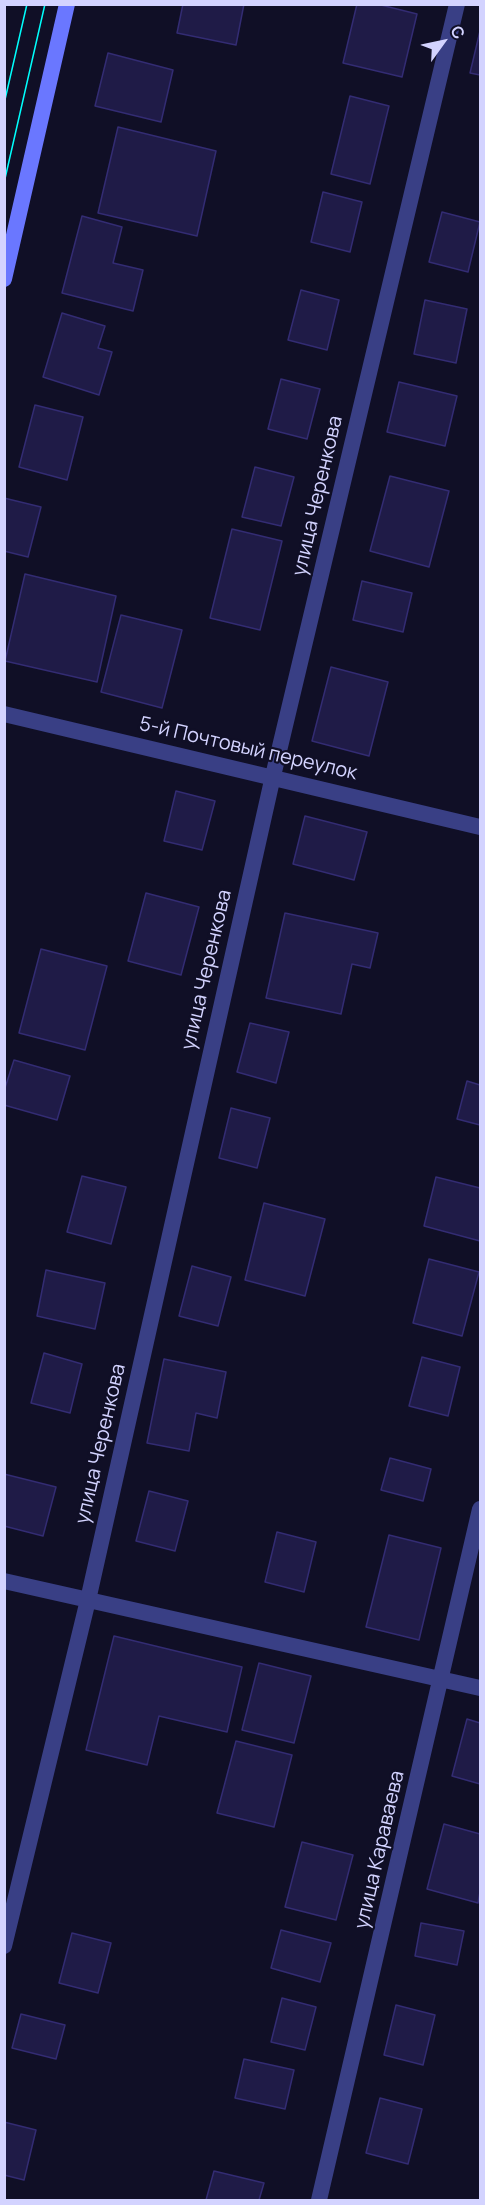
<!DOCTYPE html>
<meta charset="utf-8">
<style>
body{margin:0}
#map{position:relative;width:485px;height:2205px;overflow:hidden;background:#100f26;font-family:Manrope,sans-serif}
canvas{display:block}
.frame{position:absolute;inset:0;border:6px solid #d3d3ff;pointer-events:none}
.north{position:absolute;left:413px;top:12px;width:60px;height:60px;-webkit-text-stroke:4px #100f26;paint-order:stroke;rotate:57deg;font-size:16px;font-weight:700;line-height:24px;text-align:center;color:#d3d3ff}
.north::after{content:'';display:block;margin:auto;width:21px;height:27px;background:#d3d3ff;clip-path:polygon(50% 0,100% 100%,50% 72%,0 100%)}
</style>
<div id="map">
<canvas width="485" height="2205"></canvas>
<div class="frame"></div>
<div class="north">С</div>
</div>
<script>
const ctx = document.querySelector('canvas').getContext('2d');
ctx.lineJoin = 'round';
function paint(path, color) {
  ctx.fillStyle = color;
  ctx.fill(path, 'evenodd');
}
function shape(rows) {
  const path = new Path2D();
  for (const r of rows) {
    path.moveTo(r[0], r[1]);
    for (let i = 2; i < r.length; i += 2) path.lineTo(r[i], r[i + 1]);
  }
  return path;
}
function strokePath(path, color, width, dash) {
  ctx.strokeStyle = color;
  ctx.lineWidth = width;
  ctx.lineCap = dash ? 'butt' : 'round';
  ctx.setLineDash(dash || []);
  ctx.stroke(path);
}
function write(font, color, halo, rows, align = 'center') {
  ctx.font = font + ' Manrope,sans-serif';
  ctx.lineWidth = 4.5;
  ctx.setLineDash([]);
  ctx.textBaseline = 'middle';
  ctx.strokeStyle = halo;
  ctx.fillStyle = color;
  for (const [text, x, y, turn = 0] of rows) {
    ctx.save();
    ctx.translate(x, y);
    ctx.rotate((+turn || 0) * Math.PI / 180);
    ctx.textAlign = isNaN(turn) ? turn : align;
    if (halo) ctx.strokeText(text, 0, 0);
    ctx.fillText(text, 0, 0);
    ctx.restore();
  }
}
const building = shape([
 [183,4,244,4,236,45,177,33,183,4],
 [357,4,377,4,417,14,402,77,343,63,357,4],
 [480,31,480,75,470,73,480,31],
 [108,53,173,70,161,122,95,106,108,53],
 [350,96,389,106,370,184,331,174,350,96],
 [118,127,216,151,197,236,98,213,118,127],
 [323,192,362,202,350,252,311,242,323,192],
 [442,212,480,222,468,272,429,262,442,212],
 [82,216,122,227,113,263,143,270,133,311,62,293,82,216],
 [301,290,339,300,327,350,288,340,301,290],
 [425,300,467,309,456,363,414,354,425,300],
 [62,313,105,326,98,348,112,352,99,395,43,377,62,313],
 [281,379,320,389,307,439,268,429,281,379],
 [399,382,457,396,445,446,387,432,399,382],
 [35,405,83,417,67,480,19,467,35,405],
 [255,467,294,477,281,526,242,517,255,467],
 [390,476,449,491,429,567,370,551,390,476],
 [4,498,41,507,28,557,4,551,4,498],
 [232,529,282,541,260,630,210,618,232,529],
 [25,574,116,596,97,682,5,661,25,574],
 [362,581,412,593,403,632,353,620,362,581],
 [121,615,182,630,162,708,101,692,121,615],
 [331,667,388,682,369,756,312,741,331,667],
 [176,791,215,801,202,850,164,841,176,791],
 [305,816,367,832,354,880,293,864,305,816],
 [146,893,199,907,181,975,128,961,146,893],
 [285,913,378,933,370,968,352,964,341,1014,266,998,285,913],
 [41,949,107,966,85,1050,19,1033,41,949],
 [250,1023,289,1032,276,1083,237,1072,250,1023],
 [14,1060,70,1076,57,1120,4,1105,4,1091,14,1060],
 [467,1081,480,1085,480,1125,457,1119,467,1081],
 [231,1108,270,1118,257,1168,219,1158,231,1108],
 [82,1176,126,1187,111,1244,67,1232,82,1176],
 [436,1177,480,1188,480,1241,424,1226,436,1177],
 [264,1203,325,1219,305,1296,245,1280,264,1203],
 [429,1259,479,1272,462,1336,413,1323,429,1259],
 [192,1266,231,1277,218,1326,179,1316,192,1266],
 [46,1270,105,1283,95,1329,37,1316,46,1270],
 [44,1353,82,1364,70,1413,31,1403,44,1353],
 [422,1357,460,1367,448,1416,409,1406,422,1357],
 [164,1359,226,1372,217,1418,196,1413,189,1451,147,1443,164,1359],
 [390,1458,431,1469,423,1501,381,1490,390,1458],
 [4,1474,56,1487,43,1536,4,1526,4,1474],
 [149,1491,188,1501,175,1551,136,1541,149,1491],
 [277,1532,316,1542,304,1592,265,1582,277,1532],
 [389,1535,441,1548,419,1640,366,1627,389,1535],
 [114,1636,242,1667,227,1732,159,1716,147,1765,86,1750,114,1636],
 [259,1663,311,1676,294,1743,242,1730,259,1663],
 [467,1719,480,1723,480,1784,452,1776,467,1719],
 [236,1741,292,1755,274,1827,217,1813,236,1741],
 [444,1824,480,1834,480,1892,478,1903,427,1889,444,1824],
 [302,1842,353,1855,336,1920,285,1907,302,1842],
 [421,1923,464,1931,457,1965,415,1956,421,1923],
 [281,1930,331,1943,320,1982,271,1968,281,1930],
 [72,1933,111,1943,98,1993,59,1983,72,1933],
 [282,1998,316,2007,305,2050,271,2042,282,1998],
 [396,2005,435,2015,423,2065,384,2055,396,2005],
 [21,2014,65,2025,56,2059,12,2048,21,2014],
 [244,2059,294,2070,285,2109,235,2098,244,2059],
 [380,2098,422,2109,408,2164,366,2153,380,2098],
 [4,2122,36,2130,24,2180,4,2175,4,2122],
 [214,2171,264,2183,259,2200,206,2200,214,2171]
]);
paint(building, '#1f1b47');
strokePath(building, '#332c73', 1.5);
strokePath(shape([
 [4,714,480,827],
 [4,1581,480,1688],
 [4,1946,88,1600,273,776,457,4],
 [319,2200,480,1509]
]), '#393f85', 16);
strokePath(shape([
 [4,279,67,4]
]), '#6a77ff', 16);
strokePath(shape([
 [4,104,27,4],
 [4,183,45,4]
]), '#00fefc', 1.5);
write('20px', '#d3d3ff', '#100f26', [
 ["улица Черенкова",318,496,-77],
 ["5-й Почтовый переулок",248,749,13],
 ["улица Черенкова",207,970,-77],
 ["улица Черенкова",101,1444,-77],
 ["улица Караваева",380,1850,-77]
]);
</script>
